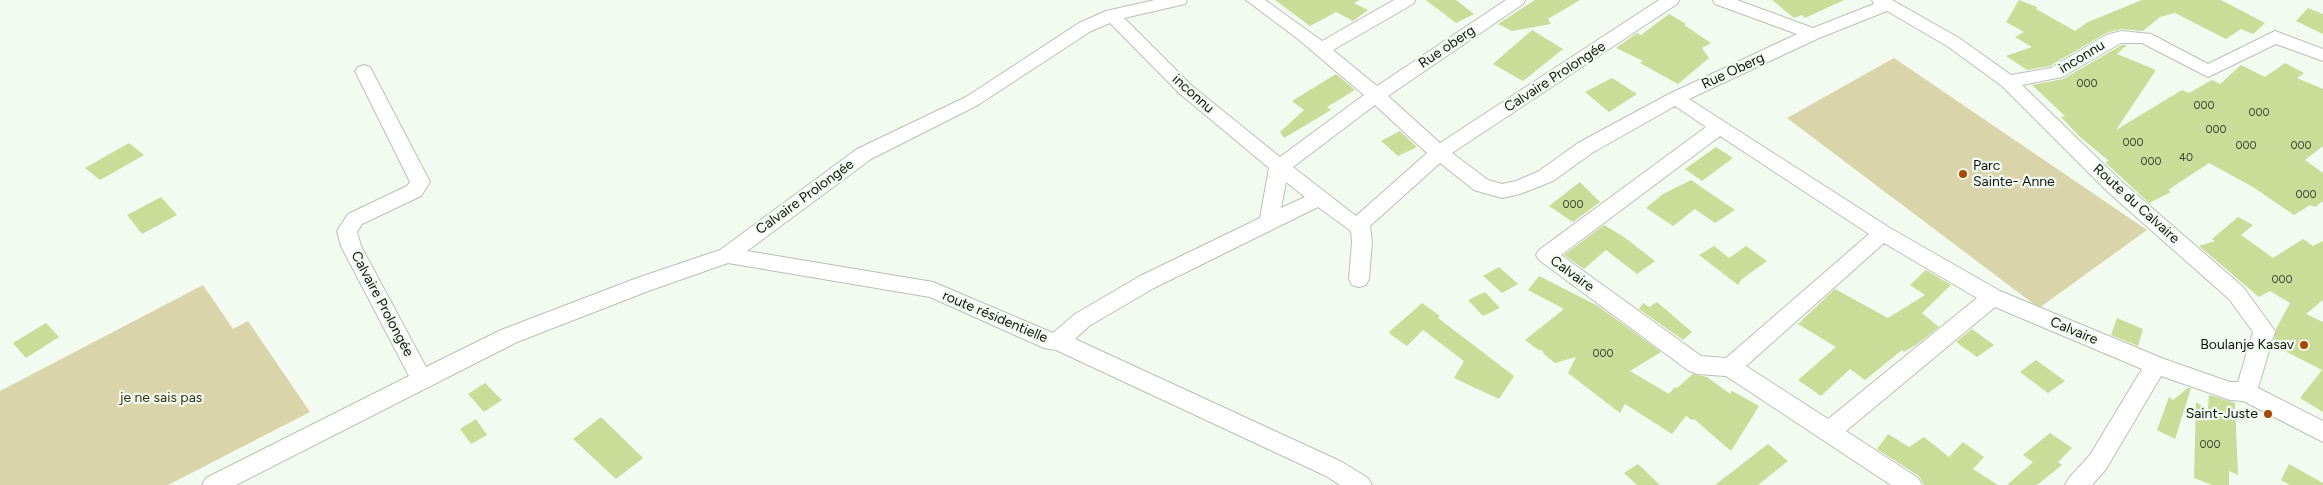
<!DOCTYPE html>
<meta charset="utf-8">
<style>
body{margin:0}
canvas{display:block;background:#f3fbf0}
</style>
<canvas width="2323" height="485"></canvas>
<script>
const ctx = document.querySelector('canvas').getContext('2d');
ctx.lineJoin = 'round';
function paint(path, color) {
  ctx.fillStyle = color;
  ctx.fill(path, 'evenodd');
}
function shape(rows) {
  const path = new Path2D();
  for (const r of rows) {
    path.moveTo(r[0], r[1]);
    for (let i = 2; i < r.length; i += 2) path.lineTo(r[i], r[i + 1]);
  }
  return path;
}
function strokePath(path, color, width, dash) {
  ctx.strokeStyle = color;
  ctx.lineWidth = width;
  ctx.lineCap = dash ? 'butt' : 'round';
  ctx.setLineDash(dash || []);
  ctx.stroke(path);
}
function write(font, color, halo, rows, align = 'center') {
  ctx.font = font + ' Figtree,sans-serif';
  ctx.lineWidth = 4.5;
  ctx.setLineDash([]);
  ctx.textBaseline = 'middle';
  ctx.strokeStyle = halo;
  ctx.fillStyle = color;
  for (const [text, x, y, turn = 0] of rows) {
    ctx.save();
    ctx.translate(x, y);
    ctx.rotate((+turn || 0) * Math.PI / 180);
    ctx.textAlign = isNaN(turn) ? turn : align;
    if (halo) ctx.strokeText(text, 0, 0);
    ctx.fillText(text, 0, 0);
    ctx.restore();
  }
}
paint(shape([
 [1894,58,2147,230,2039,308,1787,118],
 [203,285,233,329,248,321,310,412,168,485,0,485,0,391]
]), '#dad4ab');
paint(shape([
 [1275,0,1360,0,1354,3,1368,10,1353,21,1336,12,1310,26],
 [1426,0,1456,0,1474,14,1456,23],
 [1535,0,1580,0,1548,19,1551,24,1512,31,1498,24],
 [1772,0,1844,0,1805,18,1802,15,1794,18],
 [2019,0,2037,7,2036,9,2075,31,2088,22,2142,0,2221,0,2265,23,2253,34,2241,29,2226,39,2175,13,2160,17,2143,31,2121,29,2106,33,2050,66,2027,70,2006,56,2032,47,2015,37,2024,32,2006,22],
 [2308,8,2323,14,2323,34,2296,21],
 [1669,14,1686,24,1684,25,1711,43,1702,48,1709,58,1678,84,1640,63,1643,61,1616,48,1637,33,1641,35],
 [1532,30,1563,49,1523,81,1493,64],
 [2122,45,2127,45,2117,54,2156,70,2116,130,2182,90,2189,93,2212,80,2220,84,2241,65,2265,77,2285,63,2304,73,2297,78,2323,89,2323,146,2305,160,2323,173,2323,201,2315,207,2310,205,2294,215,2253,187,2209,163,2168,190,2171,192,2149,203,2105,162,2109,161,2080,137,2061,117,2065,116,2032,85,2063,79],
 [1336,74,1355,90,1327,107,1331,110,1284,138,1280,132,1304,110,1292,101],
 [1612,78,1637,94,1609,112,1585,92],
 [1400,131,1417,147,1398,156,1381,141],
 [129,143,144,155,100,180,85,168],
 [1716,147,1733,158,1702,181,1685,169],
 [1691,180,1735,210,1715,223,1695,209,1673,226,1646,208,1663,194],
 [1580,182,1600,202,1573,222,1549,206],
 [161,197,177,215,142,234,127,215],
 [2238,217,2253,225,2241,235,2273,258,2303,239,2313,246,2323,241,2323,300,2306,314,2323,322,2323,412,2300,398,2322,370,2273,345,2276,329,2290,303,2270,291,2259,297,2199,246,2215,241,2212,239],
 [1604,225,1624,237,1655,261,1637,274,1606,250,1584,269,1564,255],
 [1714,246,1729,258,1746,246,1767,261,1742,279,1738,285,1699,255],
 [1499,267,1518,284,1502,293,1483,276],
 [1926,270,1951,285,1922,313,1939,327,1916,345,1904,352,1902,350,1865,380,1850,369,1821,396,1798,380,1836,347,1798,324,1835,289,1888,318,1925,295,1910,285],
 [1539,276,1598,306,1661,352,1630,371,1669,394,1675,387,1677,388,1693,374,1707,377,1730,394,1732,391,1759,406,1731,451,1694,419,1692,420,1686,416,1672,434,1625,404,1620,413,1568,373,1576,357,1555,363,1545,355,1541,349,1540,351,1525,340,1564,309,1528,290],
 [1485,292,1500,308,1483,316,1468,300],
 [1657,302,1692,332,1683,340,1639,309,1643,303,1649,307],
 [1422,303,1440,316,1438,318,1514,376,1499,399,1454,378,1464,361,1423,330,1407,346,1390,334,1389,332],
 [2117,318,2143,329,2138,346,2111,335],
 [46,323,59,337,26,358,13,343],
 [1972,329,1994,345,1977,357,1956,342],
 [2036,360,2065,381,2048,393,2020,372],
 [485,383,502,400,484,412,468,394],
 [2188,388,2191,388,2175,439,2157,430,2169,397,2173,400],
 [2209,395,2235,403,2238,475,2229,471,2229,485,2212,485,2194,478,2196,402,2208,410],
 [601,417,643,458,616,479,573,439],
 [476,419,487,435,471,444,460,429],
 [2050,433,2072,448,2058,462,2062,465,2037,485,2007,485,2033,462,2023,455],
 [1888,434,1909,447,1924,437,1949,457,1963,442,1984,457,1973,469,1998,485,1924,485,1919,476,1877,449],
 [1768,444,1788,461,1758,485,1715,485],
 [1638,464,1660,485,1637,485,1624,473],
 [2289,464,2323,483,2323,485,2290,485,2281,480]
]), '#cbdb98');
const minor = shape([
 [1155,0,1187,0,1185,4,1124,18,1191,85,1280,157,1364,95,1298,39,1246,0,1265,0,1322,41,1394,0,1415,0,1413,4,1333,50,1377,86,1506,0,1525,0,1523,4,1388,96,1440,143,1659,0,1679,0,1677,4,1452,153,1488,180,1502,184,1516,181,1539,171,1578,143,1669,94,1797,34,1715,4,1713,0,1737,0,1813,28,1874,4,1872,0,1892,0,1959,38,2011,75,2051,68,2106,35,2121,31,2151,34,2208,64,2275,31,2323,49,2323,61,2276,44,2208,77,2142,43,2121,43,2062,77,2022,85,2122,182,2243,287,2275,331,2258,388,2323,421,2323,442,2243,401,2230,400,2161,376,2106,469,2092,485,2065,485,2069,478,2090,455,2142,369,1995,307,1846,431,1918,478,1922,485,1891,485,1726,376,1697,374,1689,371,1539,260,1536,255,1539,250,1706,127,1675,106,1592,153,1553,181,1520,194,1502,198,1474,190,1440,163,1370,226,1372,242,1369,279,1366,285,1359,287,1352,285,1349,279,1352,242,1351,231,1318,207,1154,288,1089,326,1075,339,1342,462,1368,478,1372,485,1340,485,1326,476,1056,350,1044,348,930,297,728,263,651,290,517,342,236,485,202,485,206,478,409,376,341,246,337,231,348,214,407,186,410,182,355,71,358,67,364,65,370,67,430,182,421,196,362,224,357,232,361,246,426,367,501,330,637,278,720,250,857,149,966,97,1079,23,1106,11,1155,0],
 [1887,11,1947,46,2002,86,2108,192,2229,299,2253,332,2238,382,2230,382,2164,359,2000,291,1890,228,1689,99,1819,38,1887,11],
 [1110,23,1179,93,1269,168,1260,218,1140,276,1075,314,1053,333,933,282,747,251,871,159,978,105,1091,31,1110,23],
 [1375,105,1427,153,1356,216,1293,167,1375,105],
 [1720,136,1869,234,1726,358,1701,356,1561,255,1720,136],
 [1286,182,1305,197,1281,208,1286,182],
 [1884,243,1977,298,1828,419,1746,366,1884,243]
]);
strokePath(minor, '#b9c1b6', 2);
paint(minor, '#fff');
for (const [x, y, r, color] of [
 [1963,174,5,"#a84700"],
 [2304,345,5,"#a84700"],
 [2268,414,5,"#a84700"]
]) {
  const dot = new Path2D();
  dot.arc(x, y, r, 0, 2 * Math.PI);
  ctx.fillStyle = color;
  ctx.fill(dot);
  strokePath(dot, '#f3fbf0', 2);
}
write('11px', '#3f4431', null, [
 ["000",2087,84],
 ["000",2204,106],
 ["000",2259,113],
 ["000",2216,130],
 ["000",2133,143],
 ["000",2246,146],
 ["000",2301,146],
 ["40",2186,158],
 ["000",2151,162],
 ["000",2306,195],
 ["000",1573,205],
 ["000",2282,280],
 ["000",1603,354],
 ["000",2210,445]
]);
write('14px', '#10120f', '#f3fbf0', [
 ["Rue oberg",1447,47,-34],
 ["inconnu",2082,57,-31],
 ["Rue Oberg",1733,71,-25],
 ["Calvaire Prolongée",1555,77,-33],
 ["inconnu",1193,94,42],
 ["Calvaire Prolongée",805,197,-36],
 ["Route du Calvaire",2136,204,42],
 ["Calvaire",1572,274,36],
 ["Calvaire Prolongée",382,304,62],
 ["route résidentielle",995,317,23],
 ["Calvaire",2074,331,23]
]);
write('14px', '#10120f', '#f3fbf0', [
 ["Parc",1973,166,"left"],
 ["Sainte- Anne",1973,182,"left"],
 ["Boulanje Kasav",2294,345],
 ["Saint-Juste",2258,414]
], 'right');
write('14px', '#353011', '#f3fbf0', [
 ["je ne sais pas",161,398]
]);
</script>
